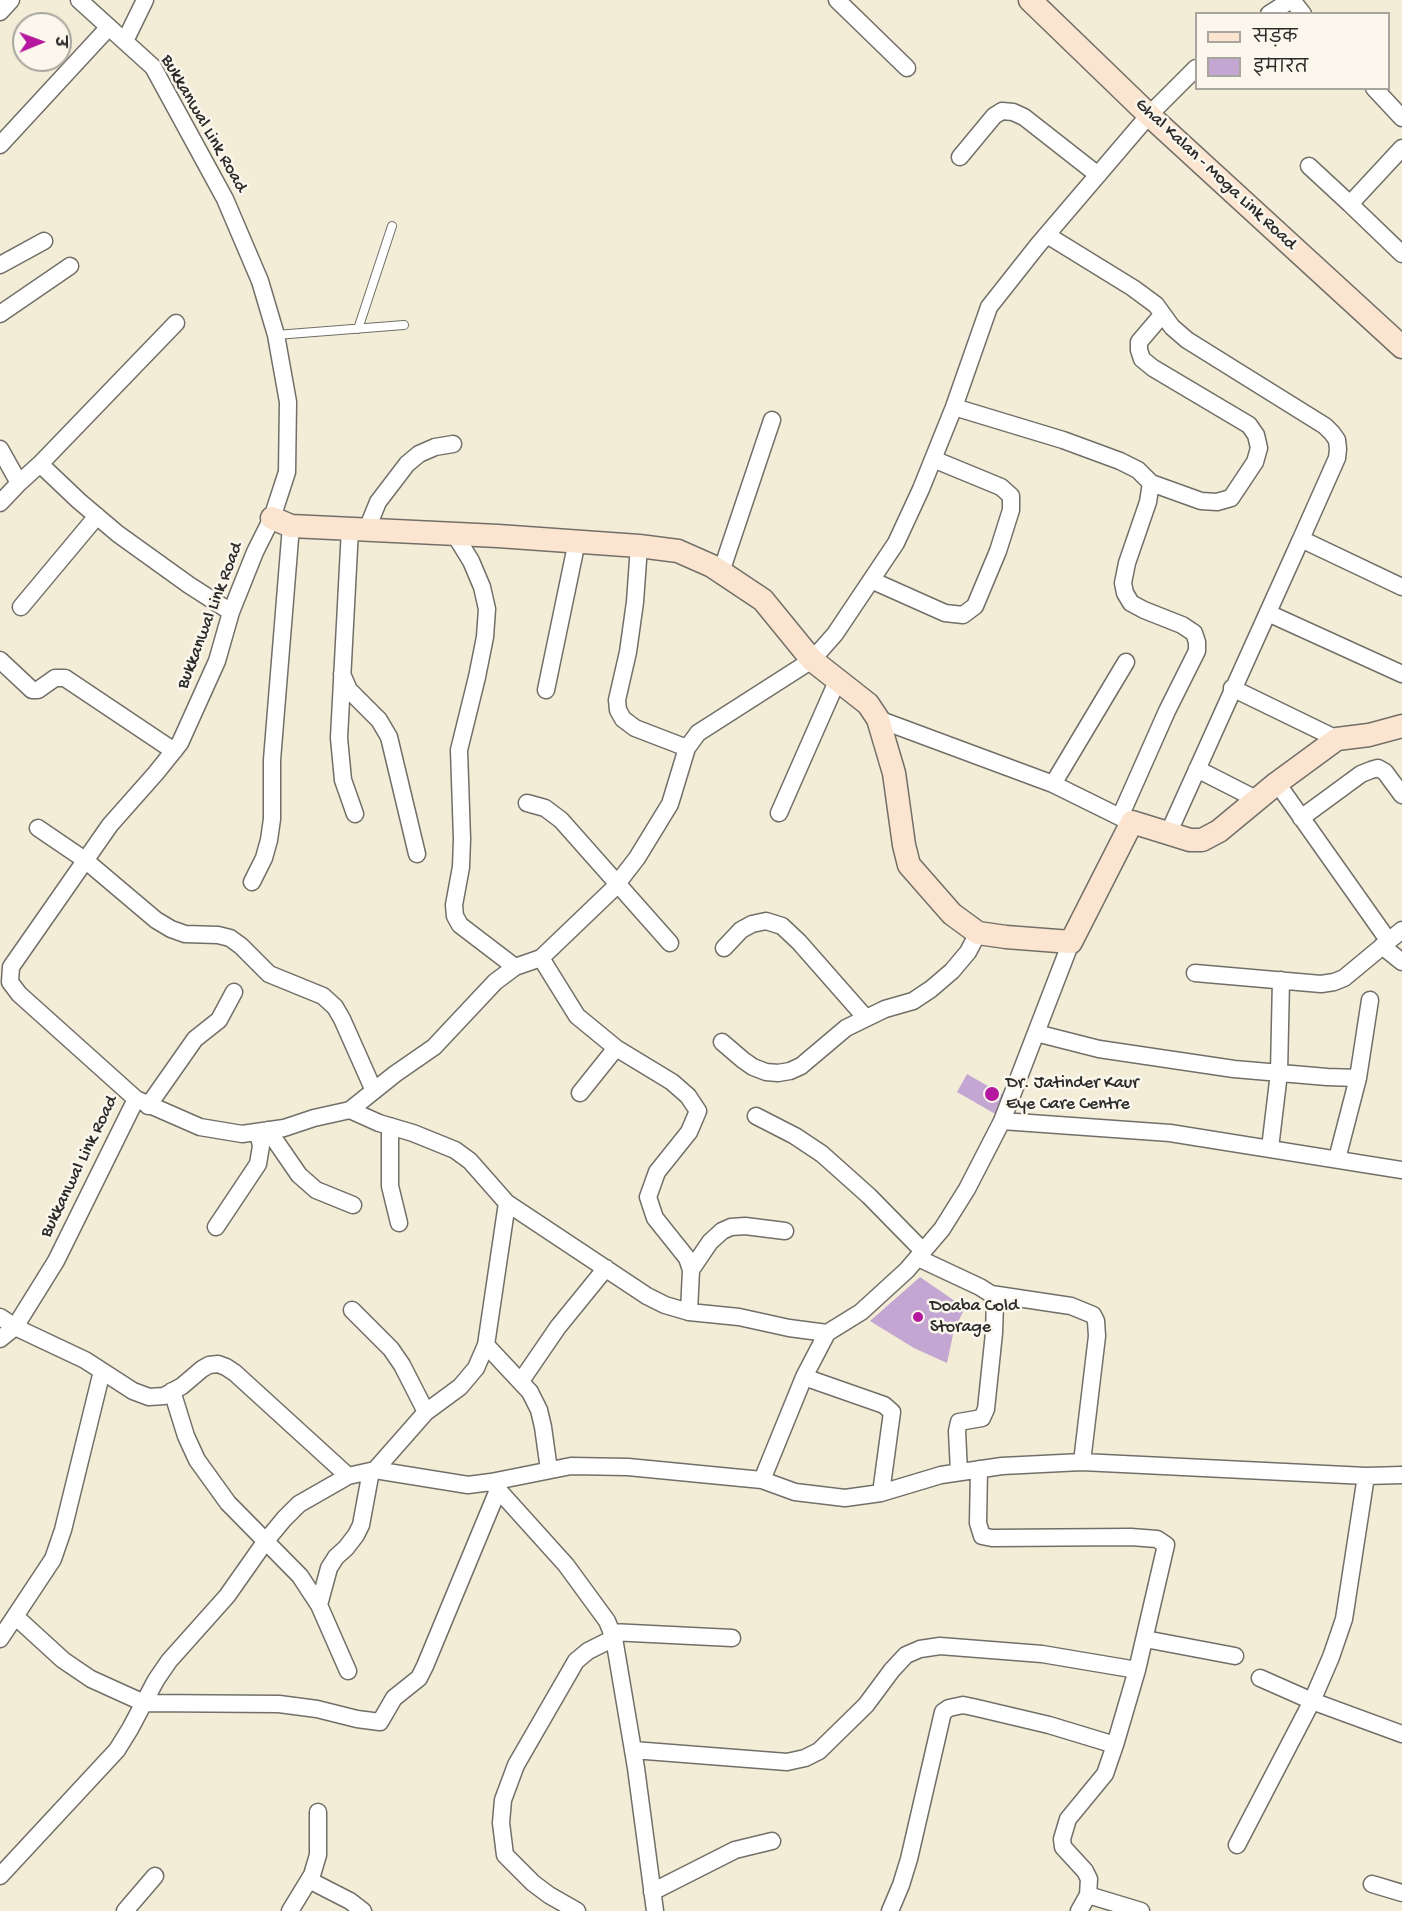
<!DOCTYPE html>
<meta charset="utf-8">
<style>
body{margin:0}
#map{position:relative;width:1402px;height:1911px;overflow:hidden;background:#f3ecd7;font-family:"Gochi Hand","Playpen Sans Deva",sans-serif}
canvas{display:block}
.legend{position:absolute;left:1195px;top:12px;width:195px;height:78px;box-sizing:border-box;background:#fbf7ec;border:2px solid #a8a59f;margin:0;padding:8px 10px;list-style:none;font-size:18px;color:#2b2b2b}
.legend li{display:flex;align-items:center;gap:12px;height:30px}
.legend b{width:30px;border:2px solid #a8a59f}
.north{position:absolute;left:12px;top:12px;width:60px;height:60px;box-sizing:border-box;background:#fbf7ec;border:2px solid #a8a59f;border-radius:50%;rotate:89deg;font-size:16px;font-weight:700;line-height:24px;text-align:center;color:#2b2b2b}
.north::after{content:'';display:block;margin:auto;width:21px;height:27px;background:#b5179e;clip-path:polygon(50% 0,100% 100%,50% 72%,0 100%)}
</style>
<div id="map">
<canvas width="1402" height="1911"></canvas>
<ul class="legend">
<li><b style="height:8px;background:#fce5d0"></b>सड़क</li>
<li><b style="height:16px;background:#c4a6d3"></b>इमारत</li>
</ul>
<div class="north">उ</div>
</div>
<script>
const ctx = document.querySelector('canvas').getContext('2d');
ctx.lineJoin = 'round';
function paint(path, color) {
  ctx.fillStyle = color;
  ctx.fill(path, 'evenodd');
}
function shape(rows) {
  const path = new Path2D();
  for (const r of rows) {
    path.moveTo(r[0], r[1]);
    for (let i = 2; i < r.length; i += 2) path.lineTo(r[i], r[i + 1]);
  }
  return path;
}
function strokePath(path, color, width, dash) {
  ctx.strokeStyle = color;
  ctx.lineWidth = width;
  ctx.lineCap = dash ? 'butt' : 'round';
  ctx.setLineDash(dash || []);
  ctx.stroke(path);
}
function write(font, color, halo, rows, align = 'center') {
  ctx.font = font + ' "Gochi Hand",sans-serif';
  ctx.lineWidth = 5;
  ctx.setLineDash([]);
  ctx.textBaseline = 'middle';
  ctx.strokeStyle = halo;
  ctx.fillStyle = color;
  for (const [text, x, y, turn = 0] of rows) {
    ctx.save();
    ctx.translate(x, y);
    ctx.rotate((+turn || 0) * Math.PI / 180);
    ctx.textAlign = isNaN(turn) ? turn : align;
    if (halo) ctx.strokeText(text, 0, 0);
    ctx.fillText(text, 0, 0);
    ctx.restore();
  }
}
paint(shape([
 [967,1074,1007,1097,997,1115,957,1092],
 [920,1277,965,1308,954,1330,947,1363,914,1348,870,1321]
]), '#c4a6d3');
const lane = shape([
 [358,329,392,226],
 [276,335,404,325]
]);
const street = shape([
 [837,0,907,68],
 [1292,0,1303,14],
 [0,12,11,0],
 [1269,14,1291,0],
 [125,41,145,0],
 [1374,88,1402,118],
 [0,145,109,27],
 [1402,148,1350,204,1402,254],
 [960,157,994,116,1002,111,1013,112,1024,117,1098,175],
 [1309,166,1350,204],
 [1047,235,1133,288,1156,305,1172,327,1187,340,1325,426,1332,433,1337,440,1338,449,1337,458,1301,539],
 [0,265,44,241],
 [0,314,70,266],
 [954,407,1063,440,1120,461,1138,470,1151,483,1148,502,1127,563,1123,583,1125,593,1131,603,1144,610,1182,625,1194,633,1197,642,1197,651,1167,711,1120,817],
 [0,449,19,483,40,464,79,501,118,534,189,585,231,612],
 [40,464,176,323],
 [1151,483,1201,501,1217,502,1231,498,1255,462,1259,448,1256,435,1249,425,1153,368,1142,359,1139,350,1139,342,1162,315],
 [0,503,19,483],
 [350,529,339,738,343,780,355,814],
 [367,529,378,502,407,464,419,454,435,447,453,444],
 [455,535,471,561,482,587,487,609,485,637,477,677,459,750,462,839,461,867,454,905,455,916,460,925,515,967],
 [639,546,635,602,628,652,617,700,618,710,623,719,635,728,687,748],
 [721,572,772,420],
 [871,580,945,613,963,615,975,606,998,551,1011,510,1011,496,1001,487,933,459],
 [21,607,97,516],
 [1268,613,1402,674],
 [0,660,32,690,38,690,55,678,65,678,174,751],
 [342,674,349,690,379,720,389,737,417,854],
 [1232,688,1337,739],
 [546,690,577,541],
 [878,719,1053,784,1130,822],
 [1197,769,1256,799],
 [1277,783,1388,940],
 [1053,784,1126,662],
 [527,803,545,808,561,820,670,943],
 [779,813,838,679],
 [1301,818,1361,774,1371,770,1378,768,1385,772,1402,795],
 [38,828,85,860,156,920,171,929,185,934,218,935,230,938,241,946,269,974,323,996,335,1007,342,1019,374,1091],
 [1168,834,1301,539,1402,587],
 [252,882,264,858,269,840,272,819,272,760,291,526],
 [1382,946,1402,962],
 [724,948,741,930,752,924,766,921,782,926,799,942,865,1017],
 [541,958,577,1016,616,1048,672,1082,688,1096,698,1111,689,1132,657,1172,648,1197,655,1218,687,1258,691,1270,689,1312],
 [1195,973,1321,984,1334,982,1344,978,1402,930],
 [1036,1033,1099,1049,1234,1069,1327,1077,1358,1078],
 [722,1042,743,1060,753,1067,766,1072,778,1073,790,1071,801,1066,846,1028,885,1009,913,1001,931,989,952,971,968,952,978,933],
 [580,1093,616,1048],
 [136,1099,200,1127,242,1134,284,1128,314,1118,350,1110,395,1074,434,1047,495,982,515,967,541,958,613,889,637,858,670,804,687,748,698,733,812,660,835,634,896,543,921,489,954,407,989,307,1038,245,1149,115,1196,68],
 [148,1106,195,1039,219,1020,234,992],
 [350,1110,379,1123,413,1133,455,1150,470,1161,507,1203,647,1296,665,1305,689,1312,739,1317,789,1328,827,1333],
 [756,1116,795,1136,822,1154,869,1196,923,1251],
 [1002,1121,1170,1133,1402,1170],
 [390,1126,390,1186,399,1223],
 [268,1130,299,1175,316,1190,353,1205],
 [1270,1148,1279,1073,1281,980],
 [1337,1159,1358,1078,1370,1000],
 [216,1227,258,1164,261,1146,258,1132],
 [918,1258,980,1287,991,1294,995,1302,994,1333,986,1409,982,1418,959,1422,957,1431,959,1472],
 [691,1270,710,1242,722,1231,731,1227,745,1226,785,1231],
 [991,1294,1071,1306,1093,1315,1096,1321,1097,1336,1082,1462],
 [352,1310,391,1349,402,1365,426,1412],
 [0,1317,15,1327,85,1360,133,1391,149,1397,164,1396,182,1386,202,1369,209,1365,218,1364,226,1367,235,1373,348,1476],
 [0,1339,15,1327,56,1261,136,1099,19,994,10,982,11,967,110,825,156,773,180,743,217,661,231,612,255,552,272,518,287,472,288,402,276,335,260,281,225,199,153,67,79,0],
 [486,1345,530,1392,539,1410,543,1427,549,1470],
 [804,1377,884,1405,892,1412,881,1493],
 [521,1381,558,1327,606,1268],
 [172,1391,186,1436,197,1460,228,1503,300,1576,319,1605,348,1671],
 [979,1469,978,1523,982,1536,992,1538,1131,1537,1157,1539,1166,1545,1137,1670,1115,1745,1105,1774,1068,1819,1062,1839,1063,1847,1085,1871,1089,1879,1088,1895,1079,1911],
 [375,1470,426,1412,460,1387,476,1368,486,1345,507,1203],
 [762,1480,795,1492,845,1498,881,1493,941,1475,1002,1466,1082,1462,1366,1476,1402,1475],
 [493,1484,566,1565,607,1621,614,1638,636,1768,655,1911],
 [319,1605,329,1568,336,1557,346,1548,356,1535,361,1525,371,1471],
 [16,1617,63,1660,91,1679,144,1703,279,1704,317,1709,357,1719,380,1722,394,1698,419,1678,425,1666,498,1490],
 [611,1632,732,1638],
 [0,1639,53,1559,63,1530,102,1371],
 [1145,1639,1235,1656],
 [1260,1678,1312,1701,1402,1734],
 [633,1750,787,1762,805,1758,819,1751,866,1705,892,1670,906,1655,920,1649,940,1646,1042,1654,1137,1670],
 [1237,1845,1312,1701,1331,1657,1344,1619,1366,1476],
 [0,1876,117,1750,130,1729,156,1680,169,1661,227,1596,265,1542,284,1519,299,1504,348,1476,375,1470,468,1485,491,1482,571,1466,628,1467,762,1480,804,1377,827,1333,861,1312,907,1270,942,1229,967,1189,1002,1121,1071,942],
 [309,1880,350,1901,363,1911],
 [1372,1884,1402,1893],
 [652,1892,735,1850,772,1841],
 [1088,1895,1141,1911],
 [125,1911,155,1876],
 [290,1911,312,1875,318,1855,318,1812],
 [577,1911,549,1895,533,1883,505,1855,501,1823,503,1800,516,1765,576,1661,588,1651,614,1638],
 [890,1911,901,1885,909,1859,943,1712,949,1708,963,1705,977,1708,1049,1725,1115,1745]
]);
const secondary = shape([
 [1030,0,1149,115,1402,347],
 [272,518,291,526,498,536,639,546,678,551,712,566,763,600,812,660,868,704,878,719,894,773,904,845,909,865,952,914,978,933,1006,937,1071,942,1132,822,1190,840,1202,840,1219,831,1277,783,1337,739,1369,735,1402,726]
]);
strokePath(lane, '#716f67', 10);
strokePath(street, '#716f67', 19);
strokePath(secondary, '#716f67', 25);
strokePath(lane, '#fff', 8);
strokePath(street, '#fff', 16);
strokePath(secondary, '#fce5d0', 22);
for (const [x, y, r, color] of [
 [992,1094,8,"#b5179e"],
 [918,1317,6,"#b5179e"]
]) {
  const dot = new Path2D();
  dot.arc(x, y, r, 0, 2 * Math.PI);
  ctx.fillStyle = color;
  ctx.fill(dot);
  strokePath(dot, '#fbf7ec', 2);
}
write('18px', '#2b2b2b', '#fbf7ec', [
 ["Bukkanwal Link Road",203,124,60],
 ["Ghal Kalan - Moga Link Road",1215,175,43],
 ["Bukkanwal Link Road",211,616,-69],
 ["Bukkanwal Link Road",80,1167,-64]
]);
write('18px', '#2b2b2b', '#fbf7ec', [
 ["Dr. Jatinder Kaur",1006,1084],
 ["Eye Care Centre",1006,1105],
 ["Doaba Cold",930,1307],
 ["Storage",930,1328]
], 'left');
</script>
